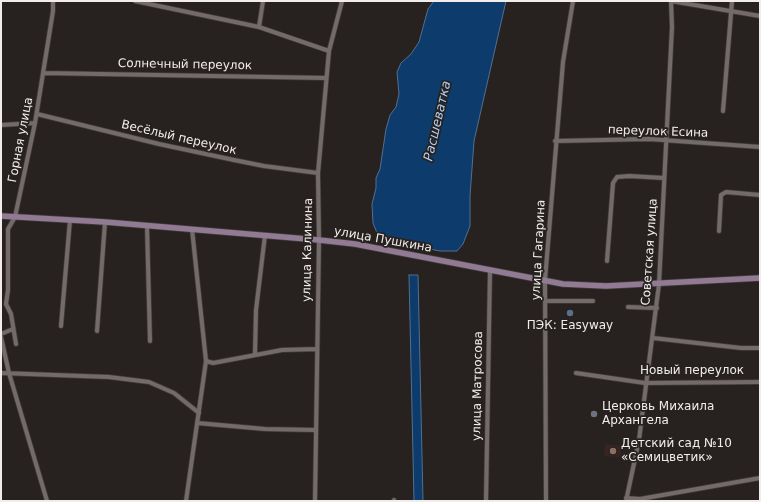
<!DOCTYPE html>
<meta charset="utf-8">
<style>
body{margin:0}
#map{position:relative;width:761px;height:502px;overflow:hidden;background:#27221f;font-family:"DejaVu Sans",sans-serif}
canvas{display:block}
.frame{position:absolute;inset:0;border:2px solid #f1edeb;pointer-events:none}
</style>
<div id="map">
<canvas width="761" height="502"></canvas>
<div class="frame"></div>
</div>
<script>
const ctx = document.querySelector('canvas').getContext('2d');
ctx.lineJoin = 'round';
function paint(path, color) {
  ctx.fillStyle = color;
  ctx.fill(path, 'evenodd');
}
function shape(rows) {
  const path = new Path2D();
  for (const r of rows) {
    path.moveTo(r[0], r[1]);
    for (let i = 2; i < r.length; i += 2) path.lineTo(r[i], r[i + 1]);
  }
  return path;
}
function strokePath(path, color, width, dash) {
  ctx.strokeStyle = color;
  ctx.lineWidth = width;
  ctx.lineCap = dash ? 'butt' : 'round';
  ctx.setLineDash(dash || []);
  ctx.stroke(path);
}
function write(font, color, halo, rows, align = 'center') {
  ctx.font = font + ' "DejaVu Sans",sans-serif';
  ctx.lineWidth = 3.5;
  ctx.setLineDash([]);
  ctx.textBaseline = 'middle';
  ctx.strokeStyle = halo;
  ctx.fillStyle = color;
  for (const [text, x, y, turn = 0] of rows) {
    ctx.save();
    ctx.translate(x, y);
    ctx.rotate((+turn || 0) * Math.PI / 180);
    ctx.textAlign = isNaN(turn) ? turn : align;
    if (halo) ctx.strokeText(text, 0, 0);
    ctx.fillText(text, 0, 0);
    ctx.restore();
  }
}
paint(shape([
 [605,444,622,446,620,457,604,456]
]), '#382522');
const water = shape([
 [434,1,506,1,474,141,470,196,470,226,463,244,457,251,440,251,395,242,377,233,373,223,372,204,376,188,376,178,380,169,386,129,390,115,396,107,399,94,397,72,401,63,411,54,419,42,428,9,434,1],
 [409,275,418,275,423,501,414,501,409,275]
]);
paint(water, '#0d3b6b');
strokePath(water, '#517091', 1);
const street = shape([
 [135,1,259,27,329,51],
 [671,1,760,16],
 [259,27,263,1],
 [43,73,326,78],
 [723,111,732,1],
 [37,114,159,144,234,160,264,166,318,173],
 [1,125,35,123],
 [555,141,649,139,760,147],
 [147,226,150,341],
 [719,231,721,195,726,192,760,195],
 [607,261,613,183,617,177,629,176,664,178],
 [546,301,593,301],
 [628,307,657,308],
 [61,326,70,220],
 [97,331,105,222],
 [1,334,13,329],
 [1,337,9,373,47,501],
 [653,338,741,348,760,348],
 [16,344,11,314,6,304,8,290,8,229,15,217,35,123,53,11,53,1],
 [255,354,256,310,265,235],
 [206,361,213,363,282,350,317,349],
 [1,373,109,377,149,382,174,393,199,413],
 [576,373,645,383,760,382],
 [197,423,265,429,315,430],
 [626,498,640,499,760,478],
 [186,501,206,361,192,229],
 [315,501,319,240,318,173,329,51,342,1],
 [394,501,394,500],
 [486,501,490,271],
 [546,501,545,280,563,62,573,1],
 [626,501,639,440,659,284,672,27,671,1]
]);
const secondary = shape([
 [1,216,105,222,319,240,355,244,563,284,606,286,760,278]
]);
strokePath(street, '#423d3b', 5.5);
strokePath(secondary, '#423d3b', 7);
strokePath(street, '#736b69', 4);
strokePath(secondary, '#907a94', 5.5);
for (const [x, y, r, color] of [
 [570,313,4,"#5c6f8a"],
 [594,414,4,"#6b7280"],
 [613,451,4,"#8d6e63"]
]) {
  const dot = new Path2D();
  dot.arc(x, y, r, 0, 2 * Math.PI);
  ctx.fillStyle = color;
  ctx.fill(dot);
  strokePath(dot, '#27221f', 1.5);
}
write('12px', '#f1edeb', '#27221f', [
 ["Солнечный переулок",185,65,1],
 ["переулок Есина",658,132,2],
 ["Весёлый переулок",179,138,13],
 ["Горная улица",21,140,-79],
 ["улица Пушкина",383,240,10],
 ["улица Калинина",308,250,-89],
 ["улица Гагарина",539,250,-87],
 ["Советская улица",650,252,-86],
 ["Новый переулок",692,371],
 ["улица Матросова",478,386,-89]
]);
write('12px', '#f1edeb', '#27221f', [
 ["ПЭК: Easyway",570,326,"center"],
 ["Церковь Михаила",602,407],
 ["Архангела",602,421],
 ["Детский сад №10",621,444],
 ["«Семицветик»",621,458]
], 'left');
write('italic 13px', '#b0cdf2', '#27221f', [
 ["Расшеватка",438,121,-77]
]);
</script>
